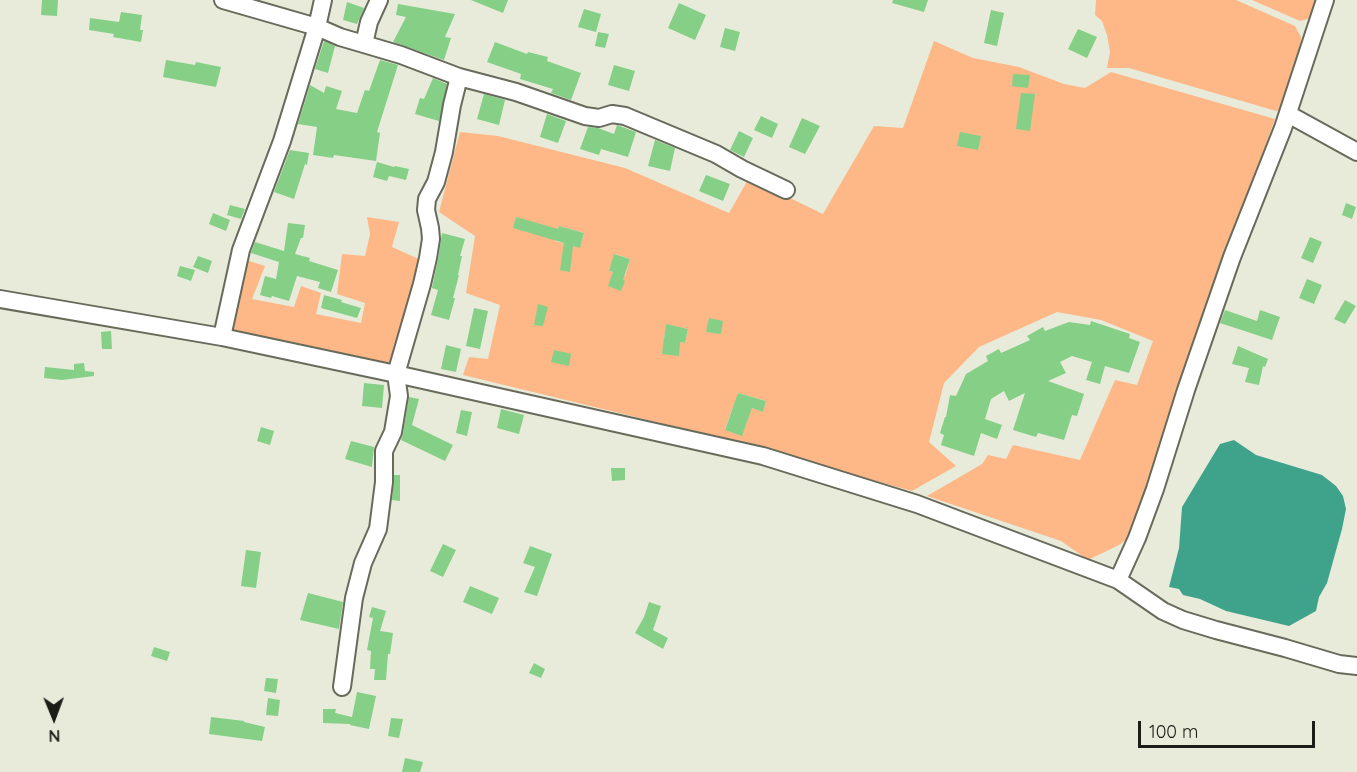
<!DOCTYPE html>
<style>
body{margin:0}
#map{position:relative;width:1357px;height:772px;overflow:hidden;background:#e8ebda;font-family:Quicksand,sans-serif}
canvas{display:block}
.north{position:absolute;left:24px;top:688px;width:60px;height:60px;-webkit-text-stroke:4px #e8ebda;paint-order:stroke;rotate:179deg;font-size:16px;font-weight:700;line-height:24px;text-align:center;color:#1c1d17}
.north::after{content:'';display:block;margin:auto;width:21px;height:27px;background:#1c1d17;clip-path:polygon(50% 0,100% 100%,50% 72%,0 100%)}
.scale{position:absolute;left:1138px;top:721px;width:177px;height:27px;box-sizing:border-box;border:3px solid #1c1d17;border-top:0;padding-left:8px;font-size:18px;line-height:21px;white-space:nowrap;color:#1c1d17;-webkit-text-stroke:4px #e8ebda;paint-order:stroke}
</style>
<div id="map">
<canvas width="1357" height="772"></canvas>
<div class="north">N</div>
<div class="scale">100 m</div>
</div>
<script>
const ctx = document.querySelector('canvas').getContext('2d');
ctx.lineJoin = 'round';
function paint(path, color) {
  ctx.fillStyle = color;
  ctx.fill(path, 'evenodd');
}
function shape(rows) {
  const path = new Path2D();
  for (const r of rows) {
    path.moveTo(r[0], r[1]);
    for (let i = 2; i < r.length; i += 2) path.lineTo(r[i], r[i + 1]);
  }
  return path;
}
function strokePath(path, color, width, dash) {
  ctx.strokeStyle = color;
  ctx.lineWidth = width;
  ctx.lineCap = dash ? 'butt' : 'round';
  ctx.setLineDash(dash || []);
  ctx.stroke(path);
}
paint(shape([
 [1096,0,1236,0,1295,26,1301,37,1300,52,1281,110,1276,111,1129,68,1107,68,1110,52,1107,35,1102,21,1095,15],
 [1252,0,1317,0,1311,18,1300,21],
 [934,41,973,58,1019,67,1064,84,1085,88,1111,72,1275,119,1210,299,1152,481,1130,537,1119,545,1088,560,1061,541,927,496,982,464,988,455,1006,459,1013,445,1080,460,1115,380,1137,385,1153,341,1101,320,1057,312,979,347,944,383,929,442,956,466,912,491,689,430,463,375,469,357,488,359,500,305,466,293,475,236,439,212,460,132,498,136,625,168,729,213,749,178,823,214,874,126,903,128],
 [559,226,584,233,580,247,555,241],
 [615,254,630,259,625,276,609,271],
 [666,325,688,329,685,343,664,339],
 [738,393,766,401,763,411,735,404],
 [733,407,750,413,742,435,725,429],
 [367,217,399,222,392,247,421,260,390,363,228,333,246,260,265,266,252,299,294,307,301,286,321,293,316,314,361,323,365,303,337,294,342,254,365,256,370,234]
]), '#feb887');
paint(shape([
 [1234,440,1256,455,1322,475,1336,486,1343,496,1346,509,1342,529,1327,583,1319,597,1316,611,1289,626,1226,611,1200,599,1183,595,1179,589,1169,587,1179,548,1182,507,1220,444]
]), '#3fa38c');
paint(shape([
 [42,0,58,0,57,16,41,15],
 [471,0,508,0,503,13],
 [893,0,928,0,924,12,892,3],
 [347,2,364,8,357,24,343,20],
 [679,3,706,15,695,40,668,28],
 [398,4,455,14,445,37,451,38,444,60,393,42,406,17,396,15],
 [584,9,601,14,596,32,578,27],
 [991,10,1004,13,997,46,984,43],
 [121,12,142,15,140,30,143,30,141,42,113,37,114,34,89,30,90,18,119,22],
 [725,28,740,32,735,51,720,47],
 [1078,29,1097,37,1087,58,1068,49],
 [598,32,609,34,605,48,595,46],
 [324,41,335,46,328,73,315,69],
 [495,42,527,54,528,52,548,57,547,61,581,73,571,100,551,93,553,89,520,79,521,74,487,62],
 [166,60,195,65,196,62,221,67,216,87,163,77],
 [380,60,398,65,377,132,380,133,376,161,334,155,333,158,313,155,317,127,298,124,310,85,324,93,326,86,342,91,336,109,357,113,365,90,369,91],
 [614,65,635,71,629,91,608,85],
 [1013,74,1030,75,1028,88,1012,86],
 [433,78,447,84,439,121,415,114,420,98,424,99],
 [1021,93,1035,94,1030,131,1016,129],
 [484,94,505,100,499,125,477,119],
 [547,114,566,121,558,143,540,137],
 [761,116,778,124,772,138,754,130],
 [802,118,820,126,805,154,789,147],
 [617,125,636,132,628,157,601,149,599,155,580,149,588,127,598,128,614,134],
 [739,131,753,138,744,157,730,150],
 [960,132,981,136,978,150,957,146],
 [655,140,675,148,670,171,648,166],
 [290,150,309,153,307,165,305,164,294,199,274,192],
 [377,162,394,167,395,166,409,169,406,180,389,176,387,181,373,177],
 [706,175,730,184,723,201,699,191],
 [1346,203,1356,207,1352,219,1342,215],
 [230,205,245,209,241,219,227,215],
 [213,213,230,220,226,231,209,224],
 [516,217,558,229,559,226,584,233,580,248,573,246,570,272,560,270,564,243,513,228],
 [288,223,305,225,303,238,301,238,295,254,310,258,309,261,338,270,331,292,318,288,320,282,297,276,289,301,272,296,271,298,260,295,265,276,276,279,279,262,251,253,255,242,284,251],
 [442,233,465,239,460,256,462,256,458,275,459,275,453,298,455,298,449,320,431,315,438,290,432,288,438,260],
 [1310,237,1322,242,1313,263,1301,258],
 [614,254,630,259,623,280,625,281,621,291,608,286,613,272,609,271],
 [198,256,212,261,208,273,193,267],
 [180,266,195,270,191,281,177,276],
 [1307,279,1322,285,1314,304,1299,298],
 [324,295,342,300,341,302,361,308,357,318,321,308],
 [1345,300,1356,306,1345,324,1334,319],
 [538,304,548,307,543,326,534,325],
 [474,308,488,311,480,349,466,346],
 [1225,310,1257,321,1260,310,1280,317,1272,340,1220,323],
 [709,318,723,321,721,334,706,332],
 [1091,321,1130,334,1129,338,1140,342,1129,373,1105,366,1100,384,1086,380,1092,362,1072,356,1060,362,1066,373,1048,381,1084,394,1077,416,1072,415,1064,440,1038,433,1036,437,1013,430,1025,393,1009,401,1004,391,991,399,985,419,1002,425,997,439,981,433,974,456,941,445,944,435,940,433,945,417,946,417,950,395,956,396,966,374,988,361,986,356,999,349,1001,353,1030,340,1027,336,1043,327,1045,331,1069,322,1090,325],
 [666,324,688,329,685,343,680,342,679,356,662,354],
 [111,331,112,349,102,349,101,332],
 [446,345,461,349,456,372,441,369],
 [1238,346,1268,359,1265,367,1263,366,1259,385,1245,382,1249,368,1232,364],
 [554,350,571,354,569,366,551,362],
 [84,363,85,371,94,372,94,376,62,380,44,378,45,367,74,370,74,364],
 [364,383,384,385,382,408,362,406],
 [738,393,766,401,763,412,752,408,742,436,725,430],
 [409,397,419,399,412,425,453,445,445,461,401,440,403,434],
 [501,409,524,415,519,434,497,428],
 [461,410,472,412,467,436,456,433],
 [261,427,274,431,270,445,257,441],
 [351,441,374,447,372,467,345,459],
 [611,468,625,468,625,480,612,481],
 [394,475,400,475,400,501,392,500],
 [443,544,456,550,443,577,430,571],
 [530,546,552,554,537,596,524,592,535,567,523,563],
 [246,550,261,552,256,588,241,586],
 [470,586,499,598,492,614,463,602],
 [308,593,343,602,339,629,300,620],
 [649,602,661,606,653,630,668,638,663,649,635,633,644,617],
 [372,607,386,611,380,631,393,633,390,654,388,654,386,680,374,680,375,669,370,669,371,651,367,650,373,618,369,617],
 [154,647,170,652,167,661,151,656],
 [534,663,545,669,541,678,529,673],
 [266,678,278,679,276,693,264,691],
 [357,692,376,696,369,729,350,725,350,724,323,723,323,709,336,709,335,713,352,717],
 [268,698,280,700,278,716,266,715],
 [211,717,244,721,244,722,265,727,262,741,209,734],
 [391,718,403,719,399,738,388,736],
 [405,758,423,762,420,772,402,772]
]), '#85cf87');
const minor = shape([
 [223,0,317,27,323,0],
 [364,44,369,22,379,0],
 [1288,114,1357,152],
 [0,299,222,337,396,374,763,456,917,504,1118,580,1137,538,1155,489,1186,390,1232,257,1283,128,1325,0],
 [222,337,241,250,282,141,317,27,340,37,401,55,459,77,516,92,585,116,599,118,612,114,625,116,716,154,742,169,786,190],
 [1118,580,1163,611,1183,620,1216,630,1285,648,1339,664,1357,666],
 [342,687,354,598,363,563,378,529,384,482,384,451,393,432,399,396,396,374,422,284,428,258,431,239,430,228,426,210,427,199,436,182,444,152,452,105,459,77]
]);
strokePath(minor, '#686b5b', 20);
strokePath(minor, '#fff', 16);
</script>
